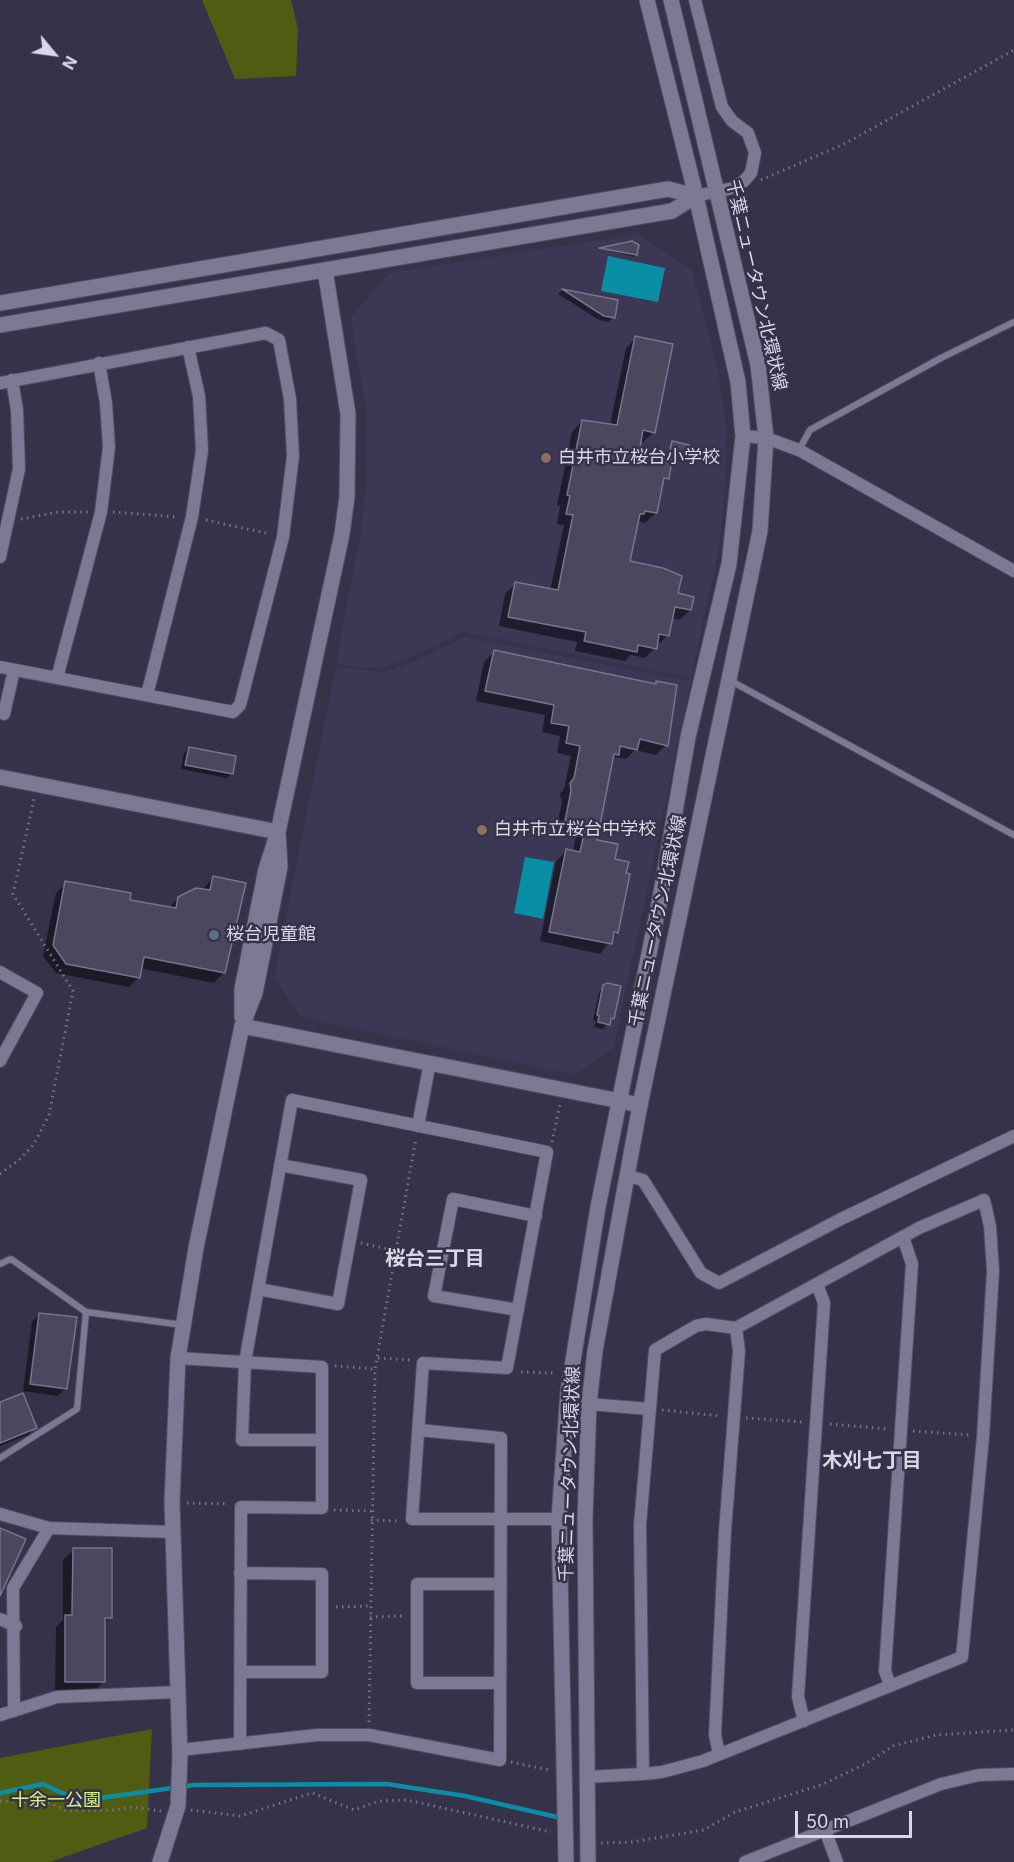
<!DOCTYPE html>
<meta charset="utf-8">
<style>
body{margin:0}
#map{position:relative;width:1014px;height:1862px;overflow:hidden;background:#353249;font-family:Inter,sans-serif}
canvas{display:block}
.north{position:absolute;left:24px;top:24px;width:60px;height:60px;-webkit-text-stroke:4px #353249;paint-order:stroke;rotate:119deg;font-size:16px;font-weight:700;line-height:24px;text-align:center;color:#d9d8e7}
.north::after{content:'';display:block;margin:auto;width:21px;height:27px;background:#d9d8e7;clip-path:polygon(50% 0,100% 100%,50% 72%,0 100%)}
.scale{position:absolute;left:795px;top:1811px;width:117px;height:27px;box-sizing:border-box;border:3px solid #d9d8e7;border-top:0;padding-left:8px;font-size:18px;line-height:21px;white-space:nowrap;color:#d9d8e7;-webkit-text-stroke:4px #353249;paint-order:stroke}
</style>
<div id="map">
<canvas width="1014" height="1862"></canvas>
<div class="north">N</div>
<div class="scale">50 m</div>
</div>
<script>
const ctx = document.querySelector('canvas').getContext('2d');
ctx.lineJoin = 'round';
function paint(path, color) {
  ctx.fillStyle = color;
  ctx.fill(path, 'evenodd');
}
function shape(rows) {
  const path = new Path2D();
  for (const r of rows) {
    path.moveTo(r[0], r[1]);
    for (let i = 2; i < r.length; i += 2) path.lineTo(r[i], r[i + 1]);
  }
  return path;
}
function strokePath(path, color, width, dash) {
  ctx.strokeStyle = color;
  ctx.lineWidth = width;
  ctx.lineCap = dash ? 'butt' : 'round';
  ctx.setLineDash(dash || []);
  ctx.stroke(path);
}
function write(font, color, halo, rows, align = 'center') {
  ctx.font = font + ' Inter,"Noto Sans JP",sans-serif';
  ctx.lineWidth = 5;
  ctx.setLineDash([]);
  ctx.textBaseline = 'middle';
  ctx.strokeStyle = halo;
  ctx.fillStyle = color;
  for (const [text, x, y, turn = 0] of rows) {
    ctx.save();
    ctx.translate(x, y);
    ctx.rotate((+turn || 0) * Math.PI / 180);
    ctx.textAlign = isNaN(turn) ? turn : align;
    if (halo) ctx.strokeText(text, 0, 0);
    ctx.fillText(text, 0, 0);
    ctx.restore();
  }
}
paint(shape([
 [639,234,692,270,719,375,726,428,725,486,720,544,691,678,463,632,414,656,383,667,364,668,336,664,362,524,367,472,366,409,350,318,389,273],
 [464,637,691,681,614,1047,575,1075,301,1017,274,978,336,667,383,672,415,661]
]), '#3b3755');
paint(shape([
 [202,0,291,0,298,29,296,76,235,79],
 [152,1729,147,1828,50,1862,0,1862,0,1758]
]), '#505c11');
paint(shape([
 [608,256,665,268,658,302,601,291],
 [525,857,554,862,543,919,514,913]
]), '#098ea6');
paint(shape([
 [600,248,636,255,634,257],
 [562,290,617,301,613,317,609,322,599,320,558,294],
 [636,338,654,432,643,442,640,441,637,455,667,478,661,484,656,513,645,523,637,521,628,563,676,594,690,610,680,620,671,618,668,635,645,658,631,655,625,661,575,651,577,642,499,626,505,594,515,584,550,591,564,525,557,524,560,506,557,505,572,432,582,421,610,425,626,348],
 [672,442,685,457,683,459,667,456],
 [494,652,655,685,657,682,666,745,656,755,635,750,626,759,614,757,612,759,595,841,613,860,617,932,600,954,540,941,556,861,566,851,573,852,576,835,556,831,562,802,560,794,564,789,571,756,557,753,560,736,542,732,545,715,476,701,484,662],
 [189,749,232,773,227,778,181,769,184,753],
 [213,878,224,972,214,983,140,968,139,977,129,987,56,973,43,956,56,893,66,883,128,901,168,908,179,898,202,890],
 [604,987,613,1018,603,1029,594,1027,596,1021,593,1020,599,992],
 [39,1314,66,1388,58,1396,23,1391,32,1322],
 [0,1404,35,1427,28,1435,0,1446],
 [73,1550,110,1617,104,1624,103,1682,93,1692,55,1692,56,1627,63,1620,63,1560]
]), '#0007');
strokePath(shape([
 [0,1793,43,1784,79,1801,194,1785,387,1784,465,1796,557,1817]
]), '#098ea6', 4.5);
const building = shape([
 [632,241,639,245,637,255,599,248,632,241],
 [562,289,618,300,615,318,604,316,562,289],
 [635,336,673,344,655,433,643,430,639,454,672,460,669,479,664,478,657,513,645,511,644,514,640,514,630,561,663,568,682,576,678,593,694,597,691,610,675,607,669,636,659,634,657,649,638,645,637,652,584,641,586,632,508,617,515,582,558,590,573,515,566,514,570,496,567,495,582,420,617,425,635,336],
 [672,441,689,445,686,458,669,454,672,441],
 [494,650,656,684,656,681,677,685,668,746,640,739,637,750,620,746,619,755,614,754,597,840,618,844,615,859,629,862,626,873,630,874,618,933,614,932,612,944,549,932,566,849,580,852,586,825,565,821,571,791,570,783,574,778,580,746,566,743,569,726,551,723,554,705,485,691,494,650],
 [189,747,236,756,233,774,185,765,189,747],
 [213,876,246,883,225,973,144,957,140,978,66,964,53,945,65,881,131,893,130,900,176,908,178,897,196,888,210,890,213,876],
 [607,983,621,986,614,1019,611,1018,610,1025,598,1022,599,1016,597,1015,603,985,607,983],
 [39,1313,77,1317,67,1389,30,1384,39,1313],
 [23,1393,37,1428,0,1443,0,1402,23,1393],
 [0,1528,26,1539,0,1596,0,1528],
 [73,1548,112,1548,112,1618,105,1618,105,1682,65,1682,65,1615,72,1615,73,1548]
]);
paint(building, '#4c465f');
strokePath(building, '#79738f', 1.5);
const service = shape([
 [799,450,810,430,941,358,1014,322],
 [731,681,1014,835],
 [0,1264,11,1259,86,1312,183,1325],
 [0,1458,77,1409,86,1312]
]);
const minor = shape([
 [695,0,722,107,732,121,748,133,755,153,751,173,744,181,733,188,696,196],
 [0,383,266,333,279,340,290,399,293,456,283,537,240,705,233,712,0,667],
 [743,436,766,438,799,450,1014,571],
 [0,557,19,469,17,410,12,380],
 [57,678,101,512,109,447,106,403,99,363],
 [147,695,192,517,202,450,199,396,188,347],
 [4,714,14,670],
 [0,972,37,993,0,1061],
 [418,1126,430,1062],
 [628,1176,643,1180,701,1273,719,1283,841,1219,1014,1136],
 [258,1289,338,1304,361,1180,280,1165],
 [518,1310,434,1296,453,1199,536,1216],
 [178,1358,322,1367,322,1508,241,1507,240,1744],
 [589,1404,649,1409],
 [322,1440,242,1440,245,1362,292,1100,547,1152,507,1368,423,1363,412,1519,559,1519],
 [0,1514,49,1528],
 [0,1619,16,1626],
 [240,1672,322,1672,322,1574,240,1573],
 [500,1683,417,1683,417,1584,500,1584],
 [890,1685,885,1671,912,1264,903,1237],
 [14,1711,13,1588,49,1528,173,1532],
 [0,1715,57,1697,178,1692],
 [804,1721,798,1697,824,1303,817,1284],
 [180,1750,317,1735,369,1735,500,1760,501,1438,419,1430],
 [719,1754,715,1735,725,1531,739,1351,736,1328],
 [586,1777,643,1774,662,1772,703,1761,962,1657,983,1437,993,1271,990,1226,984,1200,919,1228,736,1328,706,1324,696,1326,655,1350,640,1525,643,1774],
 [825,1830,837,1862],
 [745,1862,941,1784,979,1775,1014,1774]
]);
const tertiary = shape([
 [0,303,668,189,696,196],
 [0,325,672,211,696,196],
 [0,777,278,832],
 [242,1017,242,989,266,869,278,832,342,534,347,497,348,414,325,270],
 [242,1026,640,1105],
 [160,1862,178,1806,180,1756,172,1502,178,1358,196,1248,242,1026,255,993,280,867,278,832]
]);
const secondary = shape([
 [566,1862,559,1519,568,1391,598,1207,659,904,688,737,729,564,743,436,738,382,696,196,647,0],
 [588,1862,585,1519,589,1404,595,1351,640,1105,760,531,766,438,758,365,671,0]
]);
strokePath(service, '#514e63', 8);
strokePath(minor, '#514e63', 14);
strokePath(tertiary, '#514e63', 17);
strokePath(secondary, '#514e63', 17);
strokePath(shape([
 [761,180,844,144,1014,50],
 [113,512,178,517],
 [21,519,59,512,89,512],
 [206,520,270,534],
 [552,1142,560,1104],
 [0,1174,20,1159,34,1144,49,1115,73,991,13,894,34,799],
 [361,1243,428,1258],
 [378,1358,410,1360],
 [335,1366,375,1369],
 [521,1372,556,1373],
 [662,1410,721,1416],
 [746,1418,802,1422],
 [830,1424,889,1429],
 [913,1431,970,1435],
 [187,1503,229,1504],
 [334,1510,371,1511],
 [371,1520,399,1521],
 [336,1607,370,1606],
 [370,1617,404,1616],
 [369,1722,375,1369,416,1138],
 [511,1762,549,1770],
 [0,1801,50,1803,67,1811,114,1810,133,1807,161,1811],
 [191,1810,240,1816,312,1793,354,1810,379,1801,407,1800,551,1832],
 [601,1843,632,1842,704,1830,735,1812,821,1785,865,1764,893,1746,936,1735,1014,1730]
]), '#767488', 3, [1.5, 4.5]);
strokePath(service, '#7b7994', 6);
strokePath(minor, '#7b7994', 12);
strokePath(tertiary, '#7b7994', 15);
strokePath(secondary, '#7b7994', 15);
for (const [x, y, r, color] of [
 [546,458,6,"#8d6e63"],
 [482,830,6,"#8d6e63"],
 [214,935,6,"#5c6f8a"]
]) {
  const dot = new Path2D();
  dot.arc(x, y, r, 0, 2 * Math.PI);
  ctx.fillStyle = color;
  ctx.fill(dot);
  strokePath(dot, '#353249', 2);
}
write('18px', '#d9d8e7', '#353249', [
 ["千葉ニュータウン北環状線",756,285,77],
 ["千葉ニュータウン北環状線",658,921,-78],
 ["千葉ニュータウン北環状線",570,1474,-88]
]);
write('18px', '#d9d8e7', '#353249', [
 ["白井市立桜台小学校",558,458],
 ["白井市立桜台中学校",494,830],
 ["桜台児童館",226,935]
], 'left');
write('18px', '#daf186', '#353249', [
 ["十余一公園",56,1801]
]);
write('bold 20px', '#d9d8e7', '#353249', [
 ["桜台三丁目",435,1259],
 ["木刈七丁目",872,1461]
]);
</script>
